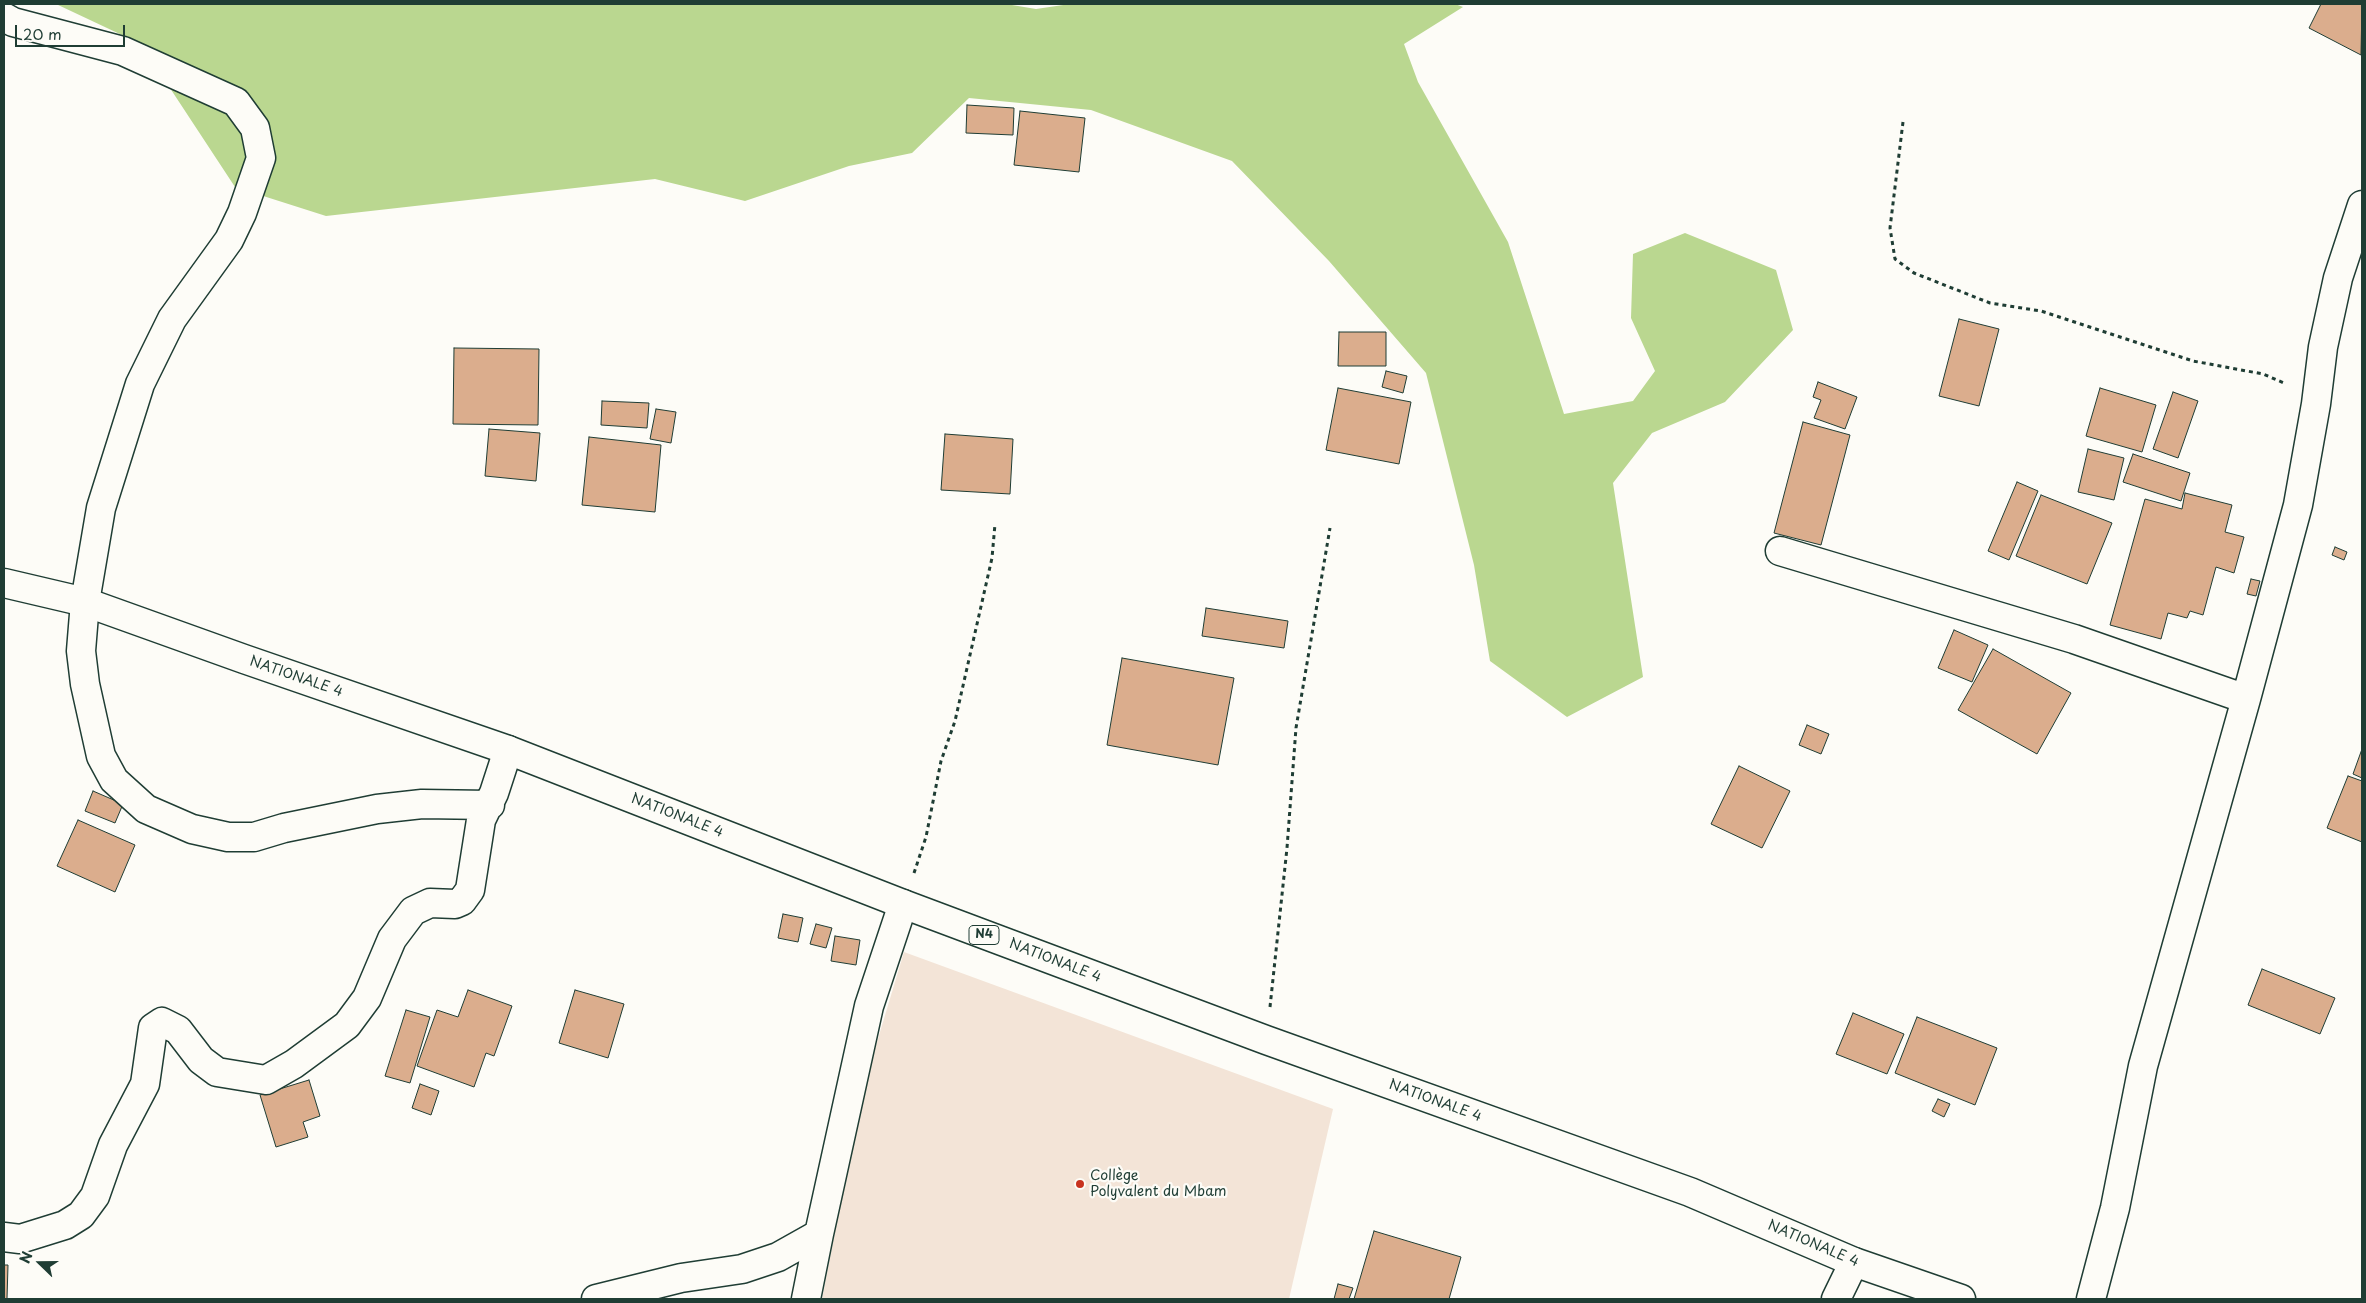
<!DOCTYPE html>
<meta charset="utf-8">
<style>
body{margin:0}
#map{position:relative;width:2366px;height:1303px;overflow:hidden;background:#fdfcf7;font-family:"Playpen Sans",sans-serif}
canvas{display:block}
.frame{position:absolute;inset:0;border:5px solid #1f3d34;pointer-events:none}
.north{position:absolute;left:15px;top:1238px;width:50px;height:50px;-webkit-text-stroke:4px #fdfcf7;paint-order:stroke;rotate:292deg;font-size:14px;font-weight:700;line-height:20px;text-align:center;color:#1f3d34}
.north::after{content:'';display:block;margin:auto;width:18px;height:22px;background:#1f3d34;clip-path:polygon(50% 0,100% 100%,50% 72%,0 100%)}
.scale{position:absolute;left:15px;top:25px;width:110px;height:22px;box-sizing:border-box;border:2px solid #1f3d34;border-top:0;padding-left:6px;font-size:15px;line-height:18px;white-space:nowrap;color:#1f3d34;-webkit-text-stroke:4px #fdfcf7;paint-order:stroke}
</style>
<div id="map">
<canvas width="2366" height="1303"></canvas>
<div class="frame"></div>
<div class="north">N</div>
<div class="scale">20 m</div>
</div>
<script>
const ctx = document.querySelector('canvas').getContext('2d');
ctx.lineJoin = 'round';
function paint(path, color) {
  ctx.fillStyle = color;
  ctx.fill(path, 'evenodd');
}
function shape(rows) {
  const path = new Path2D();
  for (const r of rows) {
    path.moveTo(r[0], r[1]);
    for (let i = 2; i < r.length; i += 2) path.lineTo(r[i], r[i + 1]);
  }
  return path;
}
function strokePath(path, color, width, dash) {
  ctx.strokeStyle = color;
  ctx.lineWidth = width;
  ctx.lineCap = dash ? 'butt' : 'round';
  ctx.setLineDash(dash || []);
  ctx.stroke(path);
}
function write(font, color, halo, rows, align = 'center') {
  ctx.font = font + ' "Playpen Sans",sans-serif';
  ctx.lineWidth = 4.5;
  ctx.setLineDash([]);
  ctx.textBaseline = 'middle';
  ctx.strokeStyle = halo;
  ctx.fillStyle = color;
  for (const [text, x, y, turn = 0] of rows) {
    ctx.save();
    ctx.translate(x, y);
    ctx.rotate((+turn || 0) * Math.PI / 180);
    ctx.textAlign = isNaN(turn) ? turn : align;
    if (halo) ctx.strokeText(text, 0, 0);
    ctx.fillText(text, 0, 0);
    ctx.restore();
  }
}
paint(shape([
 [904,952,1333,1109,1289,1299,822,1299,862,1092]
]), '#f3e4d7');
paint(shape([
 [56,4,1006,4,1036,9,1070,4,1455,4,1463,7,1404,44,1418,82,1508,242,1564,414,1633,401,1655,371,1631,318,1633,254,1685,233,1776,270,1793,330,1725,402,1652,433,1613,483,1643,677,1567,717,1490,661,1474,565,1426,373,1329,261,1232,161,1091,110,969,98,912,153,849,166,745,201,655,179,326,216,235,187,141,44]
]), '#bad790');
const building = shape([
 [2321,4,2362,4,2361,55,2309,28,2321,4],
 [967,105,1014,108,1013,135,966,133,967,105],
 [1020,111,1085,118,1079,172,1014,165,1020,111],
 [1959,319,1999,329,1979,406,1939,396,1959,319],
 [1339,332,1386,332,1386,366,1338,366,1339,332],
 [454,348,539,349,538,425,453,424,454,348],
 [1386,371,1407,376,1403,393,1382,387,1386,371],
 [1818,382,1857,397,1845,429,1814,418,1821,400,1813,397,1818,382],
 [1338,388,1411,402,1399,464,1326,450,1338,388],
 [2100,388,2156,405,2142,452,2086,436,2100,388],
 [2173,392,2198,401,2178,458,2153,449,2173,392],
 [602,401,649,403,647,428,601,425,602,401],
 [656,409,676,412,671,443,650,439,656,409],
 [1803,422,1850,435,1821,545,1774,533,1803,422],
 [489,429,540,433,536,481,485,476,489,429],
 [945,434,1013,439,1010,494,941,490,945,434],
 [589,437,661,445,655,512,582,505,589,437],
 [2088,449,2124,458,2114,500,2078,492,2088,449],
 [2133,454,2190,473,2181,501,2123,482,2133,454],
 [2017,482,2038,491,2009,560,1988,551,2017,482],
 [2185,493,2232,505,2225,532,2244,537,2234,573,2216,567,2203,615,2190,611,2187,618,2168,613,2161,639,2110,625,2145,499,2182,509,2185,493],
 [2041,495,2112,523,2087,584,2016,556,2041,495],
 [2335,547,2347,552,2344,560,2332,555,2335,547],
 [2251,579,2260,581,2256,596,2247,594,2251,579],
 [1206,608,1288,621,1284,648,1202,636,1206,608],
 [1954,630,1988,645,1972,682,1938,668,1954,630],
 [1993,649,2071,693,2037,754,1958,710,1993,649],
 [1122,658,1234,678,1218,765,1107,745,1122,658],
 [1807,725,1829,734,1821,754,1799,745,1807,725],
 [2362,749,2362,778,2353,774,2362,749],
 [1739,766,1790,791,1762,848,1711,824,1739,766],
 [2348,776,2362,781,2362,842,2327,828,2348,776],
 [93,791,123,804,115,823,85,811,93,791],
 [78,820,135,845,115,892,57,866,78,820],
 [783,914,803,918,798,942,778,938,783,914],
 [816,924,832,928,826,948,810,944,816,924],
 [835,936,860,940,856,965,831,961,835,936],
 [2262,969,2335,998,2320,1034,2248,1005,2262,969],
 [468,990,512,1006,494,1056,486,1053,474,1087,417,1066,437,1010,458,1017,468,990],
 [575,990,624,1004,608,1058,559,1043,575,990],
 [406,1010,430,1017,410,1083,385,1076,406,1010],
 [1853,1013,1904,1034,1887,1074,1836,1054,1853,1013],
 [1917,1017,1997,1048,1975,1105,1895,1073,1917,1017],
 [309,1080,320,1116,303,1122,308,1137,276,1147,260,1095,309,1080],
 [420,1084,439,1091,431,1115,412,1108,420,1084],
 [1938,1099,1950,1104,1944,1117,1932,1111,1938,1099],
 [1374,1231,1461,1257,1449,1299,1354,1299,1374,1231],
 [4,1265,8,1265,7,1299,4,1299,4,1265],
 [1338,1284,1353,1288,1349,1299,1334,1299,1338,1284]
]);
paint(building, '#dbad8d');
strokePath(building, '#1f3d34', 1);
const minor = shape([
 [4,17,13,22,123,51,236,102,255,128,261,158,242,213,229,240,172,319,140,384,101,508,85,602,81,651,85,684,101,756,114,780,146,809,192,829,228,837,254,837,284,828,377,809,422,804,490,805],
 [1780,551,2074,639,2246,699],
 [4,1237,20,1239,65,1225,81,1215,95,1196,113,1145,145,1084,153,1028,162,1022,178,1030,201,1060,217,1072,266,1080,294,1064,347,1025,367,998,392,939,413,911,430,903,455,904,462,901,470,890,481,820,494,793,508,750],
 [596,1299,681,1278,742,1269,778,1257,819,1234,869,1006,903,904],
 [806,1299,819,1234],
 [1836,1299,1854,1262],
 [2091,1299,2115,1208,2143,1066,2246,699,2298,505,2316,404,2323,347,2338,278,2362,205]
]);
const highway = shape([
 [4,583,85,602,244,659,508,750,903,904,1266,1040,1690,1192,1854,1262,1961,1299]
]);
strokePath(minor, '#1f3d34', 31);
strokePath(highway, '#1f3d34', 31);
strokePath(shape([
 [1903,122,1890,228,1895,259,1914,273,1990,303,2041,311,2193,361,2263,374,2284,383],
 [914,873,926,837,941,761,955,721,992,558,995,524],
 [1270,1007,1287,848,1296,728,1330,528]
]), '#1f3d34', 3, [4, 4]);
strokePath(minor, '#fdfcf7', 28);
strokePath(highway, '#fdfcf7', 28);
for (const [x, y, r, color] of [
 [1080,1184,5,"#c8321e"]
]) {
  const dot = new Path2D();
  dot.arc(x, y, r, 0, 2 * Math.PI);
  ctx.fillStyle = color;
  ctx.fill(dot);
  strokePath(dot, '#fdfcf7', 2);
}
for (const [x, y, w] of [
 [984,935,30]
]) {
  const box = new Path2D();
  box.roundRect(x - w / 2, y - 9.5, w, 19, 4);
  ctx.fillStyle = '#fdfcf7';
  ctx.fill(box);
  strokePath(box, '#1f3d34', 1);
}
write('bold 12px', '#1f3d34', null, [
 ["N4",984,935]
]);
write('14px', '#1f3d34', '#fdfcf7', [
 ["NATIONALE 4",296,677,19],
 ["NATIONALE 4",677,816,21],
 ["NATIONALE 4",1055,961,21],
 ["NATIONALE 4",1435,1101,20],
 ["NATIONALE 4",1813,1244,23]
]);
write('14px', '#1f3d34', '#fdfcf7', [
 ["Collège",1090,1176],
 ["Polyvalent du Mbam",1090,1192]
], 'left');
</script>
